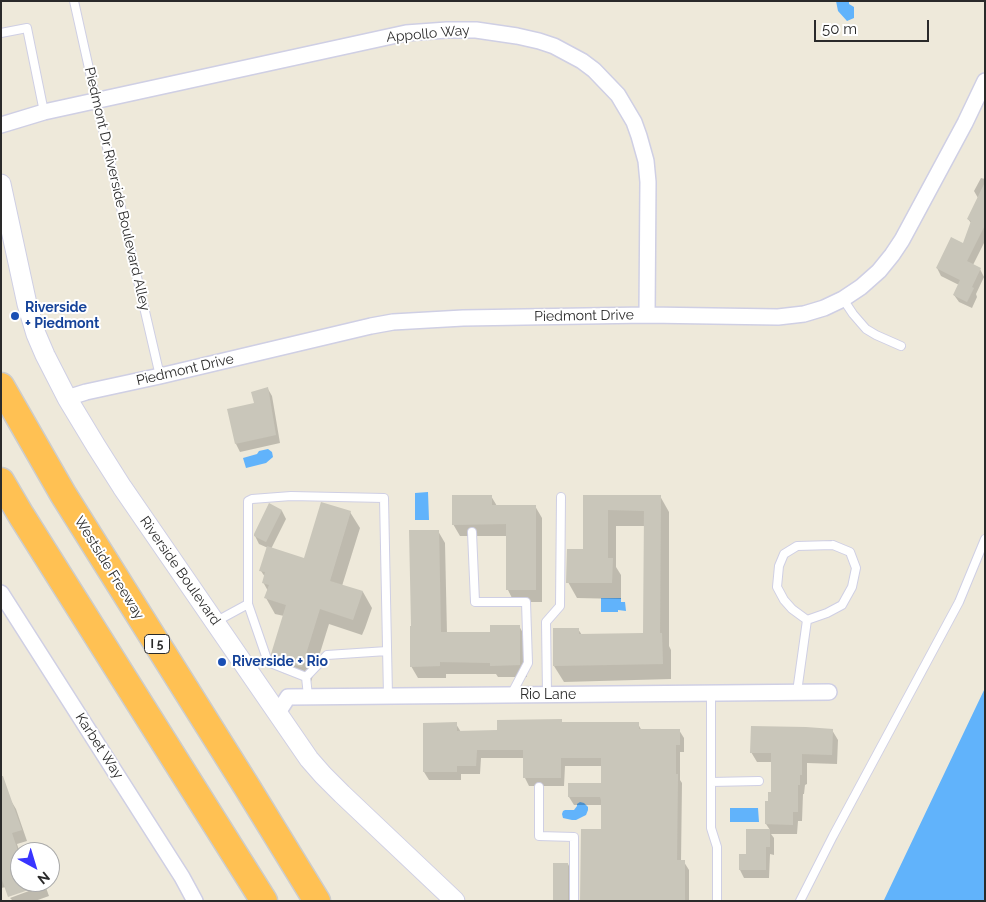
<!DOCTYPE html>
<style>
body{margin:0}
#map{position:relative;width:986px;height:902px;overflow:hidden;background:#eee9da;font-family:Raleway,sans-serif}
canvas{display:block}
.frame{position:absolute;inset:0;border:2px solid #2a2a2a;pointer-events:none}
.north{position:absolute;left:10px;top:842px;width:50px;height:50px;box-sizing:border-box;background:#fff;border:1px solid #aaa;border-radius:50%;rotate:141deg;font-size:14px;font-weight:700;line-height:20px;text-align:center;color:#2a2a2a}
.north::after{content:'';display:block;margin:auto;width:18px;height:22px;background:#3935ff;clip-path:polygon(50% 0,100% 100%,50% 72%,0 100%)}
.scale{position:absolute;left:814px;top:20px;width:115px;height:22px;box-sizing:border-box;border:2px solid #2a2a2a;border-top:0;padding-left:6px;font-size:15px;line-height:18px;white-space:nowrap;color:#2a2a2a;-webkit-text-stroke:4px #fff;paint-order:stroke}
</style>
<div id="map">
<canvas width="986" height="902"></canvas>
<div class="frame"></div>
<div class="north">N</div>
<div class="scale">50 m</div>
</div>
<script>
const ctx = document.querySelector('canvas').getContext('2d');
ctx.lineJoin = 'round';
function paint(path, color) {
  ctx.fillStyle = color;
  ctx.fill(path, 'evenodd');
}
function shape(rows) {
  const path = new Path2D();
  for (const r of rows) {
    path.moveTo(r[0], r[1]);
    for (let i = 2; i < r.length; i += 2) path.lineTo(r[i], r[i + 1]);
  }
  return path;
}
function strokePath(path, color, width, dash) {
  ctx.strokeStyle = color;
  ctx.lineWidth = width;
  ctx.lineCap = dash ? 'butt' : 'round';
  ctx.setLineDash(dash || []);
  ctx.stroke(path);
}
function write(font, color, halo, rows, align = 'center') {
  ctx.font = font + ' Raleway,sans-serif';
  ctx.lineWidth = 4;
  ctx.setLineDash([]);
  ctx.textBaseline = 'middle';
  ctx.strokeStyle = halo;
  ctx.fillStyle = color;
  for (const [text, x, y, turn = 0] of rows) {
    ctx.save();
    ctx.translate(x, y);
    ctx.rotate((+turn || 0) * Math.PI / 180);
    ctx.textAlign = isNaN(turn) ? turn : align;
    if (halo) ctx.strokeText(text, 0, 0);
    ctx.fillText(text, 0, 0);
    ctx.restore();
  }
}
paint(shape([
 [836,1,849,1,849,4,854,7,854,18,847,21,838,11],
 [268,449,272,452,273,457,266,463,246,468,243,458,257,454,259,451],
 [428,492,429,520,415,520,415,493],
 [601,598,621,598,621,602,625,602,626,611,618,610,618,612,601,612],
 [985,688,985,901,884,901,884,900],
 [580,802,584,803,588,807,588,810,586,815,576,820,572,820,563,818,562,814,563,811,565,810,574,810,577,806,577,804],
 [730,808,758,808,759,822,730,822]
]), '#61b3fb');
paint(shape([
 [981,178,985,179,985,241,973,265,980,269,984,277,976,294,977,297,972,308,959,302,954,295,959,285,941,276,937,268,964,244,971,223,968,219,978,198,974,191],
 [268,389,272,396,280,443,240,452,236,444,228,410,255,404],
 [491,496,497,506,535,506,542,518,542,602,514,602,508,590,507,536,460,536,453,524],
 [660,496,669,512,669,646,671,650,671,679,564,682,554,666,578,629,582,635,645,634,645,526,616,526,616,567,621,575,621,599,577,598,568,582,584,550,584,497],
 [269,505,282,511,286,519,271,549,305,559,350,512,360,528,342,586,363,592,372,608,365,628,362,635,329,624,311,682,283,673,274,657,284,616,275,614,266,598,268,591,263,582,265,577,261,571,268,548,259,544,255,536],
 [438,531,445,543,447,634,491,634,519,626,526,638,527,677,498,677,496,674,446,674,446,678,418,678,411,666],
 [562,723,638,724,642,731,679,730,684,738,684,752,680,752,680,780,682,783,681,862,684,862,689,870,689,901,581,901,602,830,603,805,574,805,569,797,602,784,602,766,565,766,564,786,529,786,525,778,525,758,481,758,480,774,461,774,461,780,429,780,424,772,424,724,456,724,461,732,498,732],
 [832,730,838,740,837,764,807,763,807,784,805,785,804,794,803,794,802,821,798,821,797,834,771,834,774,838,774,855,770,854,769,878,744,878,740,870,747,855,770,830,766,824,766,802,769,803,772,794,772,762,757,762,751,752],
 [1,784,16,809,27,841,17,844,20,853,20,882,44,882,6,887,1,888],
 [568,864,572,872,572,901,554,901],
 [45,885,49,896,35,901,9,901,12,900,10,898]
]), '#0003');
paint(shape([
 [985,182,985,225,967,261,981,268,972,287,974,288,967,302,953,295,960,280,936,268,951,237,963,243,971,221,967,219],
 [268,387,276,435,235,444,227,409,254,403,251,392],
 [452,495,492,495,492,505,536,505,536,590,506,590,506,524,452,525],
 [583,495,661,495,660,633,662,633,663,664,553,666,553,628,579,628,579,634,643,633,644,511,608,510,608,558,613,558,612,583,566,583,567,549,583,549],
 [321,502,351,511,330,581,363,591,353,620,320,609,302,667,272,658,271,654,286,605,264,598,269,585,262,583,265,572,259,571,267,546,304,558],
 [269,503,282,510,266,542,254,536,254,534],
 [409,530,439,530,441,632,490,632,490,625,520,625,520,665,490,666,490,663,440,662,440,666,410,667,410,626,411,626],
 [562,719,562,722,639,722,639,729,680,729,680,745,676,745,676,774,678,774,677,860,685,860,685,901,580,901,581,829,601,829,601,800,600,797,568,797,568,783,601,783,601,758,561,758,561,778,523,778,523,750,477,750,476,766,457,766,457,772,423,772,423,723,457,722,457,731,497,730,497,720],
 [751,726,806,727,833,729,832,755,802,754,802,775,800,775,800,785,798,785,798,812,793,812,793,825,765,824,765,801,768,801,768,792,771,792,771,753,750,753],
 [1,776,3,776,22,830,12,833,20,857,20,882,45,882,46,884,8,897,1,877],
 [746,829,770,829,770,847,766,847,766,870,739,870,739,854,746,854],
 [553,863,568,863,568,901,553,901]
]), '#c9c6ba');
const service = shape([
 [74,1,96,100,160,376],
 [1,33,27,28,44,112],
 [843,299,853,314,866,329,876,335,901,346],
 [472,532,475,602,526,602,528,663,511,695],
 [833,545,850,552,856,568,852,587,842,605,827,613,807,620,792,609,784,600,777,587,779,566,784,554,797,546,833,545],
 [215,622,248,604],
 [387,651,327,655,306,677,268,662,248,604,248,501,252,499,291,496,384,498,388,696],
 [306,677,308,696],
 [797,692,807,620],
 [711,693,711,828,717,847,717,901],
 [547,695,546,622,560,606,561,497],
 [711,782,759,781],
 [539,787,539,836,574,837,574,901],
 [800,901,833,836,959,602,985,539]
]);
const minor = shape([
 [1,125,44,112,406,33,447,30,476,30,517,36,539,41,554,46,582,61,594,70,618,95,634,122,639,136,646,161,648,182,647,315],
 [67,398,86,392,160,376,371,326,393,322,463,318,647,315,778,317,804,314,824,308,843,299,861,287,879,271,892,255,902,240,965,123,985,81],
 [1,593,182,877,195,901],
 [277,714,288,697,829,692]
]);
const tertiary = shape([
 [1,184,27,304,36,334,45,355,67,398,96,446,122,487,309,759,323,775,342,794,455,901]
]);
const motorway = shape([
 [1,386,63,494,247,787,317,901],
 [1,481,21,515,264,901]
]);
strokePath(service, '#cfcfe4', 10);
strokePath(minor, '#cfcfe4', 18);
strokePath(tertiary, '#cfcfe4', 21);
strokePath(motorway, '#ccc', 29);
strokePath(service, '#fff', 8);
strokePath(minor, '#fff', 15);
strokePath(tertiary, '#fff', 19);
strokePath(motorway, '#ffc153', 26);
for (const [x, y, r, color] of [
 [15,316,5,"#1a4fb4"],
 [222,662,5,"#1a4fb4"]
]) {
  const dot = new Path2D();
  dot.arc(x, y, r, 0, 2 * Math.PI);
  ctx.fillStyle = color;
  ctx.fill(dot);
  strokePath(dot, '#fff', 2);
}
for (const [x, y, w] of [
 [157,644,25]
]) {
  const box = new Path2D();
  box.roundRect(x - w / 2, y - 9.5, w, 19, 4);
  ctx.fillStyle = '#fff';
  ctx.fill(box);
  strokePath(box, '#2a2a2a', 1);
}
write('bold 12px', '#2a2a2a', null, [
 ["I 5",157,644]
]);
write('14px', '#2a2a2a', '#fff', [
 ["Appollo Way",428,34,-5],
 ["Piedmont Dr Riverside Boulevard Alley",117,189,77],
 ["Piedmont Drive",584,316,-1],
 ["Piedmont Drive",185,370,-13],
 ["Westside Freeway",109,568,58],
 ["Riverside Boulevard",180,571,55],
 ["Rio Lane",548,695],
 ["Karbet Way",99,746,57]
]);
write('bold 14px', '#164399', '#fff', [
 ["Riverside",25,308],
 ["+ Piedmont",25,324],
 ["Riverside + Rio",232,662]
], 'left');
</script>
